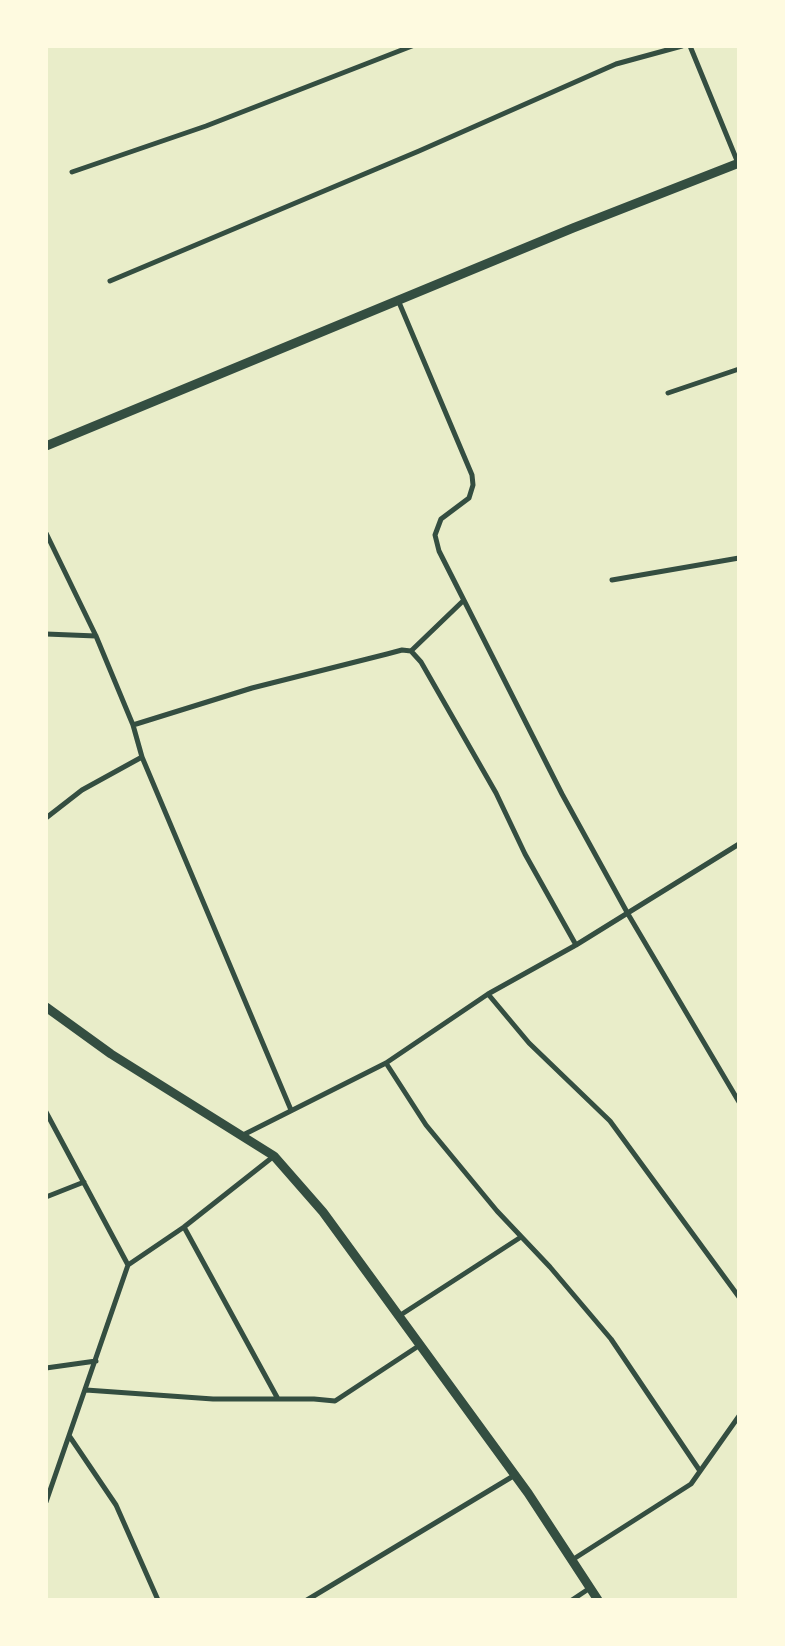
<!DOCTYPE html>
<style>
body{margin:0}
#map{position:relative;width:785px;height:1646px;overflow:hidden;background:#e9edc9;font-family:Inter,sans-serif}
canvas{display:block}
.frame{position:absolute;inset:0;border:48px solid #fefae0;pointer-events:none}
</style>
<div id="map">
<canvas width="785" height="1646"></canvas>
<div class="frame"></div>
</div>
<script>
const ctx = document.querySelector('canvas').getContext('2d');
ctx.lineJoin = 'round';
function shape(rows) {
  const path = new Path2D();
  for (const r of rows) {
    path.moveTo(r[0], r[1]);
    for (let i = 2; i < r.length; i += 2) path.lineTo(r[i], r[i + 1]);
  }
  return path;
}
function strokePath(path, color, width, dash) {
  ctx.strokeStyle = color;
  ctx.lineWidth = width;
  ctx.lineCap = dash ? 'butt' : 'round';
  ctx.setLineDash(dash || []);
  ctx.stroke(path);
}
strokePath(shape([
 [690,46,738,163],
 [72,172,206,126,412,46],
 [110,281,419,151,616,64,682,46],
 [398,300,472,475,473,485,469,498,441,519,435,535,439,551,562,794,628,914,739,1102],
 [668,393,739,369],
 [46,533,96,636,133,725,142,757,291,1110],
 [612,580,739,558],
 [46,634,96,636],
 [411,651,464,600],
 [133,725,252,688,387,654,402,650,411,651,421,662,496,793,525,854,576,945],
 [46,818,82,790,142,757],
 [488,994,529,1043,610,1121,739,1297],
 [386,1063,426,1125,497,1211,550,1267,611,1339,700,1471],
 [46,1112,128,1265],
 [243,1135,386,1063,488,994,576,945,739,844],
 [46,1197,84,1182],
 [184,1227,278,1399],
 [399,1316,521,1237],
 [46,1368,96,1361],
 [86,1390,213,1399,314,1399,335,1401,420,1345],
 [70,1437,116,1505,158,1600],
 [46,1502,128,1265,184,1227,274,1156],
 [572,1560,691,1484,739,1416],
 [307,1600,515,1475],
 [572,1600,590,1588]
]), '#344e41', 5);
strokePath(shape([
 [46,446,573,228,739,163],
 [46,1007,111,1054,274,1156,323,1212,528,1493,598,1600]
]), '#344e41', 9);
</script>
